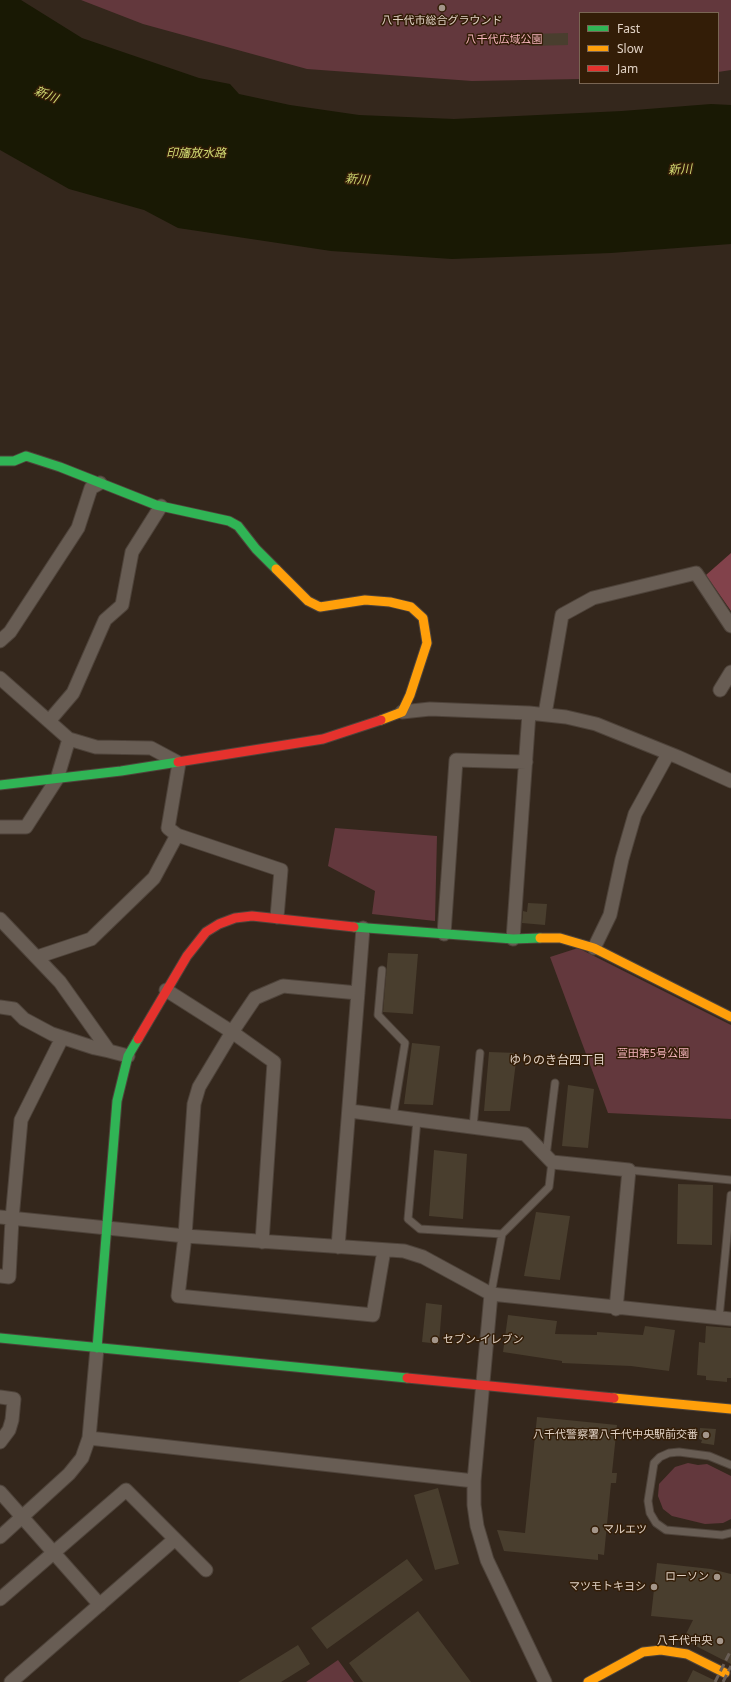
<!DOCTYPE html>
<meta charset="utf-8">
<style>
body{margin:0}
#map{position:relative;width:731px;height:1682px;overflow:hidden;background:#34271c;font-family:"Noto Sans",sans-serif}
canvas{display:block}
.legend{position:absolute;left:579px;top:12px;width:140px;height:72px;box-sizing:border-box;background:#331d07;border:1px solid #796553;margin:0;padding:5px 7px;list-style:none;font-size:12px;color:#e1d2c5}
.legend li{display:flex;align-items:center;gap:8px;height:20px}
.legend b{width:20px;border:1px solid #796553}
</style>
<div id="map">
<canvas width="731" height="1682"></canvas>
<ul class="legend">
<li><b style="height:5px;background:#30b455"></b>Fast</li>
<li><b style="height:5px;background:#ff9f0a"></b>Slow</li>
<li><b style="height:5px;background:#e5322d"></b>Jam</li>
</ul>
</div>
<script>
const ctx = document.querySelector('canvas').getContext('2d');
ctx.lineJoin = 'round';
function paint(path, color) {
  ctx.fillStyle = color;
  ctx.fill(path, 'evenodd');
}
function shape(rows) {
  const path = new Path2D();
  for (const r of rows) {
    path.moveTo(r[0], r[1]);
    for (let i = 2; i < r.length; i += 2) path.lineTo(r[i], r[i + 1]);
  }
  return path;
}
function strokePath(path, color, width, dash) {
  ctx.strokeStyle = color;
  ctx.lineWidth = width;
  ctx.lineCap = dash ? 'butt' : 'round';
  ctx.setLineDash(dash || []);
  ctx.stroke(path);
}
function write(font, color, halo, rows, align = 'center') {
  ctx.font = font + ' "Noto Sans","Noto Sans JP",sans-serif';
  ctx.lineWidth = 3;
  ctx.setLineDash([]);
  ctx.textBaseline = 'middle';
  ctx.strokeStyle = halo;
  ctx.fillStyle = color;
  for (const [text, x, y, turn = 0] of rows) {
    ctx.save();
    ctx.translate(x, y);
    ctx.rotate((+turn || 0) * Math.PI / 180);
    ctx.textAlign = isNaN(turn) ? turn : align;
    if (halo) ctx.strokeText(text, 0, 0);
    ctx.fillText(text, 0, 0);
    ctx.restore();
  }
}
paint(shape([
 [81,0,731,0,731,70,718,72,718,13,580,13,580,79,472,81,307,69,143,24],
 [335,828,437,836,435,921,372,914,375,891,328,866],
 [578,948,731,1025,731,1119,608,1113,550,957],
 [688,1463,698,1465,707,1464,731,1476,731,1519,723,1523,705,1524,672,1516,663,1509,658,1496,659,1484,675,1467],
 [338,1660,354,1682,306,1682]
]), '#63383d');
paint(shape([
 [731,553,731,611,706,575]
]), '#82424b');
paint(shape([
 [0,0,21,0,82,38,199,78,230,84,239,94,290,105,359,115,454,119,622,111,711,104,731,105,731,244,611,253,452,259,331,251,178,228,144,210,69,189,0,150]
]), '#191904');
paint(shape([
 [568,33,568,45,530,46,530,34],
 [528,903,547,904,545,925,522,923,523,911,527,912],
 [388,953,418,954,413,1014,383,1012],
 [412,1043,440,1046,433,1105,404,1104],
 [489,1052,517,1053,510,1111,484,1111],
 [568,1085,594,1089,588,1148,562,1146],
 [434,1150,467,1154,463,1219,429,1216],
 [678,1184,713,1185,712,1245,677,1244],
 [536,1212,570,1216,560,1280,524,1276],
 [426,1303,442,1305,439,1344,422,1342],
 [508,1315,557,1321,555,1334,597,1335,597,1332,643,1335,645,1326,675,1330,669,1371,631,1366,562,1363,562,1361,503,1352],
 [706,1326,731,1328,731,1378,727,1378,727,1382,706,1380,706,1376,697,1375,699,1342,705,1343],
 [537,1417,617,1425,612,1473,617,1473,616,1483,611,1483,604,1555,598,1554,598,1560,504,1551,497,1530,525,1533],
 [700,1428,716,1429,714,1445,701,1443,702,1440,699,1439],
 [438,1488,459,1564,435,1570,414,1495],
 [407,1559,423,1580,327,1649,311,1628],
 [657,1563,711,1569,731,1574,731,1664,692,1644,682,1642,693,1620,651,1616],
 [418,1611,471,1682,363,1682,349,1663],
 [298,1645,310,1664,281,1682,238,1682],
 [693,1670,718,1682,687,1682]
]), '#493e2e');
const lane = shape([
 [382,970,378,1015,405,1043,393,1116],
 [417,1120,408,1219,420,1229,502,1234],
 [473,1127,480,1053],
 [546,1156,555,1083],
 [629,1170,731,1180],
 [491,1294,502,1234,549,1187,552,1162],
 [719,1318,731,1195],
 [731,1465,709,1456,679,1452,669,1453,660,1457,654,1463,648,1501,650,1513,656,1523,666,1530,722,1535,731,1533]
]);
const street = shape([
 [0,641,10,632,78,528,91,488,100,483],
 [0,678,69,739,96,747,151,748,179,763,168,828,177,835,281,870,277,917],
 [720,690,731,672],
 [402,712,430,709,529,713,566,717,596,724,678,757,731,781],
 [545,714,562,615,593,598,696,573,731,626],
 [49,721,73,693,105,620,122,605,132,552,161,506],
 [0,827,26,827,57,779,69,739],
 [0,919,60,982,109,1051,128,1056],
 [444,934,456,760,526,762],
 [513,939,529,713],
 [594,948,610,915,622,859,635,814,668,754],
 [37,957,91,939,154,878,177,835],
 [166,990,232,1032,274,1062,262,1242],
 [358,993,283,986,255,998,232,1032,199,1087,194,1104,185,1236,178,1296,373,1315,384,1250],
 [0,1007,14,1009,24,1019,52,1034,95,1048,109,1051],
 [350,1111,525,1134,552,1162,629,1170,616,1309],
 [0,1217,185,1236,404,1251,423,1257,491,1294,731,1319],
 [338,1247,363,928],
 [0,1276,9,1277,12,1219,21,1120,62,1038],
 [491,1294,474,1481,474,1505,477,1526,487,1560,545,1682],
 [0,1397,14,1399,12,1420,9,1430,0,1442],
 [89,1438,474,1481],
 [0,1492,100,1605],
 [0,1537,69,1474,82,1458,89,1438,97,1348],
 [0,1599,126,1490,206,1570],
 [11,1682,175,1539]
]);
const fast = shape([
 [0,461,14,461,26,456,60,467,156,505,229,521,238,526,256,549,276,569],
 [0,785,121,771,178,762],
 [354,927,513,939,540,938],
 [0,1338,407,1378],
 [97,1348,117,1101,128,1056,138,1039]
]);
const slow = shape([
 [276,569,308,601,320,607,365,600,390,602,411,607,423,618,427,643,410,695,402,712,381,720],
 [540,938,560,938,594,948,731,1017],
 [614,1398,731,1409],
 [588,1682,643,1652,661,1650,687,1654,725,1673]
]);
const jam = shape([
 [178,762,323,739,381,720],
 [138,1039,187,956,206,932,219,924,235,918,252,916,354,927],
 [407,1378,614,1398]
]);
strokePath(lane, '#4e433a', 9);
strokePath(street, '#4e433a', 15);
strokePath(fast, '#4e433a', 11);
strokePath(slow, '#4e433a', 11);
strokePath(jam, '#4e433a', 11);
strokePath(lane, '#685d54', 7);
strokePath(street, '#685d54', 13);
strokePath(fast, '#30b455', 9);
strokePath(slow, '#ff9f0a', 9);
strokePath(jam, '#e5322d', 9);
strokePath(shape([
 [715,1682,731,1650],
 [723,1682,731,1666]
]), '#695e56', 3, [8, 4]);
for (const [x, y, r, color] of [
 [442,8,4,"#a4968a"],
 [435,1340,4,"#a4968a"],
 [706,1435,4,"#a4968a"],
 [595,1530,4,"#a4968a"],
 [717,1577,4,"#a4968a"],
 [654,1587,4,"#a4968a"],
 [720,1641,4,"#a4968a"]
]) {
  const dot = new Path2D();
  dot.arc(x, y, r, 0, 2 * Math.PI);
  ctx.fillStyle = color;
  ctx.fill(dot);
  strokePath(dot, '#331d07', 1.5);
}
write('11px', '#e1d2c5', '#331d07', [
 ["八千代市総合グラウンド",442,21,"center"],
 ["セブン-イレブン",443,1340,"left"],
 ["八千代警察署八千代中央駅前交番",698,1435],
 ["マルエツ",603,1530,"left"],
 ["ローソン",709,1577],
 ["マツモトキヨシ",646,1587],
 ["八千代中央",712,1641]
], 'right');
write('11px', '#f4b3bb', '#331d07', [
 ["八千代広域公園",504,40],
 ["萱田第5号公園",653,1054]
]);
write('italic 12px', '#d0d972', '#331d07', [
 ["新川",46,95,23],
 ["印旛放水路",196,154],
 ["新川",680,170,-3],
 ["新川",357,180,5]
]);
write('12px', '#e1d2c5', '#331d07', [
 ["ゆりのき台四丁目",557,1061]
]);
</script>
